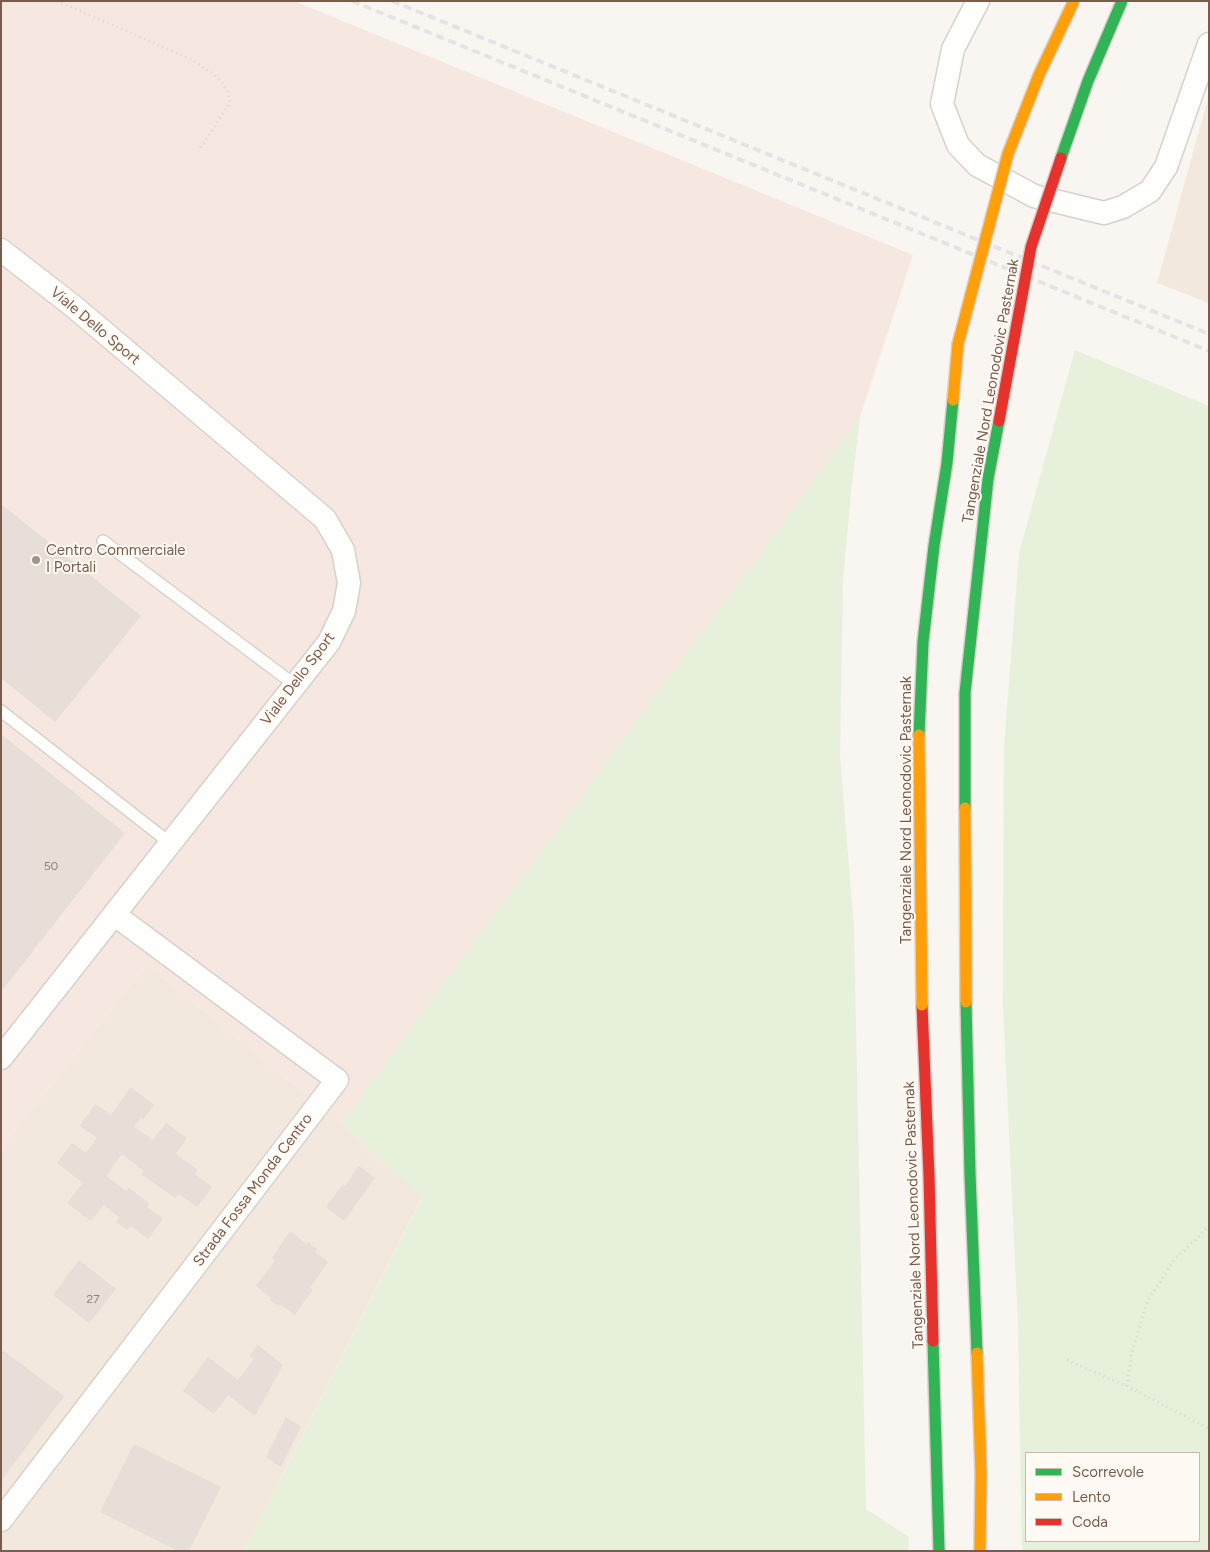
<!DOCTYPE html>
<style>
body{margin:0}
#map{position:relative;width:1210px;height:1552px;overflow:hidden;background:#f9f5f0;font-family:Figtree,sans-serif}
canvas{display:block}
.frame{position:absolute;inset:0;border:2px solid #7a5c4d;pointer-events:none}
.legend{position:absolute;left:1025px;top:1452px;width:175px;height:90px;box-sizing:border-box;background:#fffaf3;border:1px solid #cabbb1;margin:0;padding:6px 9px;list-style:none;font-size:15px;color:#7a5c4d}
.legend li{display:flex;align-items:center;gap:10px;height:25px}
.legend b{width:25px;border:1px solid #cabbb1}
</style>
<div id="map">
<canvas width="1210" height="1552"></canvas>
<div class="frame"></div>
<ul class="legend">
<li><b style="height:6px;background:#30b455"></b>Scorrevole</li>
<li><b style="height:6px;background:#ff9f0a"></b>Lento</li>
<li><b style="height:6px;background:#e5322d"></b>Coda</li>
</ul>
</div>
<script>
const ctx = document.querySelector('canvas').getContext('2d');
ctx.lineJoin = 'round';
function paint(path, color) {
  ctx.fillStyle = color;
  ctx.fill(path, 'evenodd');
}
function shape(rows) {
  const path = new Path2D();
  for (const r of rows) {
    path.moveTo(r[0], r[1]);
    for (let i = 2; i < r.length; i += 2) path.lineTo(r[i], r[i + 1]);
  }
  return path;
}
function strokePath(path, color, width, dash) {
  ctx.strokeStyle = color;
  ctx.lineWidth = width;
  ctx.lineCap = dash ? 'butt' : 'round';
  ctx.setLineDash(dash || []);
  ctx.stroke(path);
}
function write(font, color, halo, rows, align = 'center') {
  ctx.font = font + ' Figtree,sans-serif';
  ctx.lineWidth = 4;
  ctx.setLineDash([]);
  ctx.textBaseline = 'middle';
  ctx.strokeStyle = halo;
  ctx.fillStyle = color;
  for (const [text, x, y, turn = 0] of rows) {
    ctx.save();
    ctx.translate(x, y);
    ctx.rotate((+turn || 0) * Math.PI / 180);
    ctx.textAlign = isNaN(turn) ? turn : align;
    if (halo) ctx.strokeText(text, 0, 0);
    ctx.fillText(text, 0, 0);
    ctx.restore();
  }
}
paint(shape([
 [1209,95,1209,303,1157,283],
 [147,964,341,1123,422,1197,244,1551,1,1551,1,1148]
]), '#f2e8de');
paint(shape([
 [1,1,294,1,913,255,860,417,341,1123,147,964,1,1148]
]), '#f6e8e1');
paint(shape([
 [1075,350,1209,406,1209,1551,1022,1551,1018,1326,1003,1005,1004,746,1019,553],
 [1026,1453,1199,1453,1199,1541,1026,1541],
 [860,417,851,493,843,580,840,756,854,929,866,1509,909,1537,908,1551,244,1551,422,1198,341,1123]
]), '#e7f0db');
paint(shape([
 [1,504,141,616,55,722,1,678],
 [1,734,125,833,1,992],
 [131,1087,154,1105,143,1120,141,1118,134,1127,153,1140,166,1123,187,1138,176,1154,198,1170,195,1174,212,1187,197,1207,179,1194,175,1198,141,1174,144,1171,122,1154,106,1176,126,1191,129,1188,150,1204,147,1207,163,1219,148,1239,130,1226,127,1230,116,1222,119,1217,104,1205,91,1221,67,1203,83,1183,57,1163,72,1143,86,1153,97,1138,80,1126,95,1104,111,1115],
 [359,1166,375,1178,344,1221,326,1207,343,1184,345,1186],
 [290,1231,306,1244,308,1242,317,1249,315,1252,328,1262,310,1288,313,1289,295,1315,281,1305,278,1306,270,1300,271,1298,256,1286,275,1261,272,1258],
 [79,1260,116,1289,89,1323,53,1295],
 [258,1345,283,1365,255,1416,228,1395,214,1414,183,1391,208,1357,238,1380,254,1359,249,1356],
 [1,1349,64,1396,1,1481],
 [286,1417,301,1427,281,1467,266,1457],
 [134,1444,221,1487,189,1551,178,1551,100,1512]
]), '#e6ded7');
const lane = shape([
 [103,541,295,685],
 [1,711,170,843]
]);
const street = shape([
 [978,1,953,49,942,104,958,145,977,165,1034,196,1104,213,1123,207,1150,191,1166,167,1209,44],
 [1,250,73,306,325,519,343,550,349,583,344,611,329,642,1,1058],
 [1,1520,337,1080,115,915]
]);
const fast = shape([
 [966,1002,970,1174,977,1353],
 [933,1341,939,1551]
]);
const slow = shape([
 [977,1353,981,1474,980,1551]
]);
const jam = shape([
 [922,1005,929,1176,933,1341]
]);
strokePath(lane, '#d7d1cb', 14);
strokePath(street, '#d7d1cb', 25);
strokePath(fast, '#dad1cc', 14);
strokePath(slow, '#dad1cc', 14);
strokePath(jam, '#dad1cc', 14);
strokePath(shape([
 [57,1,191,59,213,74,223,83,229,95,230,103,200,148],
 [1067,1360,1127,1386,1209,1429],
 [1127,1386,1132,1352,1147,1302,1174,1260,1209,1226]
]), '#dcd5d0', 3, [1, 4]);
strokePath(lane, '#fefefd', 11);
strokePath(street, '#fefefd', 22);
strokePath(fast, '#30b455', 11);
strokePath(slow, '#ff9f0a', 11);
strokePath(jam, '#e5322d', 11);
strokePath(shape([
 [352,1,1209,351],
 [392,1,1209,334]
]), '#e6e3e7', 4, [8, 5]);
const fastBridge = shape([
 [1061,158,1088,81,1122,1],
 [919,735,923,642,934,546,947,463,953,400],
 [965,808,965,693,988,479,999,421]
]);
const slowBridge = shape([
 [953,400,958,344,1008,154,1039,75,1074,1],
 [919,735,922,1005],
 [965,808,966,1002]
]);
const jamBridge = shape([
 [999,421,1031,247,1061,158]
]);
strokePath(fastBridge, '#dad1cc', 14, []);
strokePath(slowBridge, '#dad1cc', 14, []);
strokePath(jamBridge, '#dad1cc', 14, []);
strokePath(fastBridge, '#30b455', 11);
strokePath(slowBridge, '#ff9f0a', 11);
strokePath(jamBridge, '#e5322d', 11);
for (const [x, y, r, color] of [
 [36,560,5,"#a69286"]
]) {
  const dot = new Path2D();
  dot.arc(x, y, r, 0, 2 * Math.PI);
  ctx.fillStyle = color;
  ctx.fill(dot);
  strokePath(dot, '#fffaf3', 2);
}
write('12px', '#977e72', null, [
 ["50",51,866],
 ["27",93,1299]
]);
write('15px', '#7a5c4d', '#fffaf3', [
 ["Viale Dello Sport",95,326,40],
 ["Tangenziale Nord Leonodovic Pasternak",991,391,-80],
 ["Viale Dello Sport",298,679,-53],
 ["Tangenziale Nord Leonodovic Pasternak",907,810,-90],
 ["Strada Fossa Monda Centro",253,1190,-53],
 ["Tangenziale Nord Leonodovic Pasternak",914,1215,-92]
]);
write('15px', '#7a5c4d', '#fffaf3', [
 ["Centro Commerciale",46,551],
 ["I Portali",46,568]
], 'left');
</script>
